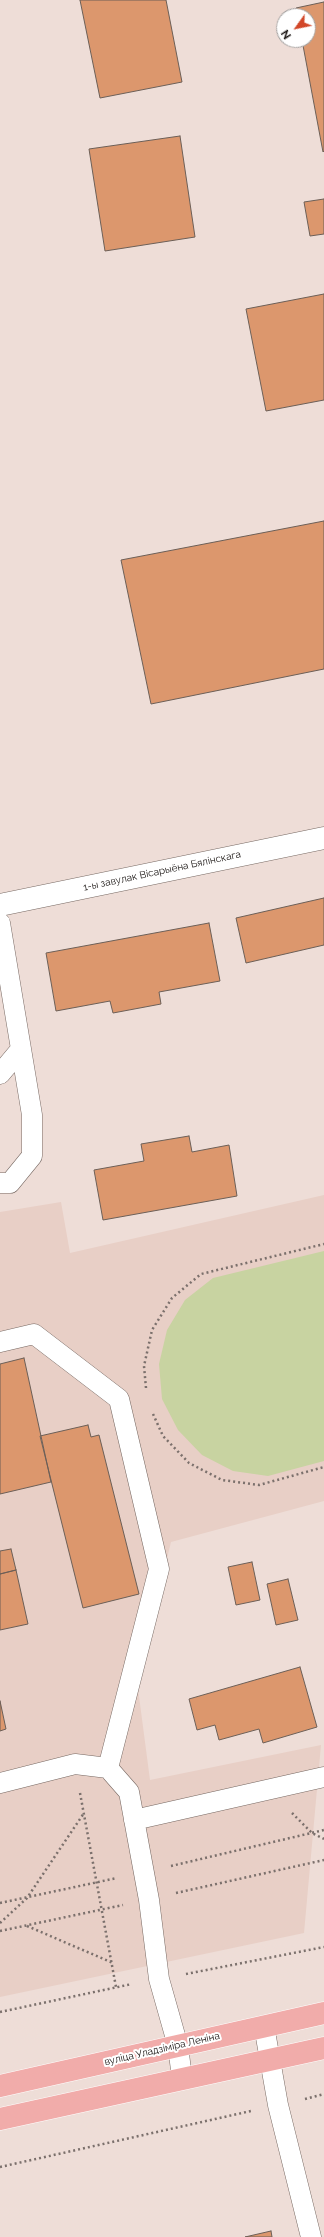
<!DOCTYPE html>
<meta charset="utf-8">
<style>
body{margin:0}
#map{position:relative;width:324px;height:2237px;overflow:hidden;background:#eeddd7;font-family:Raleway,sans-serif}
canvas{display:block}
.north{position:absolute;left:276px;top:8px;width:40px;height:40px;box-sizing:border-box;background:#fff;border:1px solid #a3a1a0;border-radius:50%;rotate:237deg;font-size:11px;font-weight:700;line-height:16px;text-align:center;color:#181311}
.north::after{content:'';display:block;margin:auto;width:14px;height:18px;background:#d24729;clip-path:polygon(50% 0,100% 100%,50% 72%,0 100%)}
</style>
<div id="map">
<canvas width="324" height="2237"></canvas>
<div class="north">N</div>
</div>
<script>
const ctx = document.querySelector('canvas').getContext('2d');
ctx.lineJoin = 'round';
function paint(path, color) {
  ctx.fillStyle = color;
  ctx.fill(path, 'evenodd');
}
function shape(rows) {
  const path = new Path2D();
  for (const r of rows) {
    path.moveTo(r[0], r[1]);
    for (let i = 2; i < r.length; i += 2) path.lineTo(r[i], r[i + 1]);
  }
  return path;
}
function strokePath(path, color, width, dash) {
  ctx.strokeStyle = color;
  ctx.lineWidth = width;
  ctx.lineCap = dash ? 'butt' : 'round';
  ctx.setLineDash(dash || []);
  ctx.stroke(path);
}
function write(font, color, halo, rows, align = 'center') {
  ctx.font = font + ' Raleway,sans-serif';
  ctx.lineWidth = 4;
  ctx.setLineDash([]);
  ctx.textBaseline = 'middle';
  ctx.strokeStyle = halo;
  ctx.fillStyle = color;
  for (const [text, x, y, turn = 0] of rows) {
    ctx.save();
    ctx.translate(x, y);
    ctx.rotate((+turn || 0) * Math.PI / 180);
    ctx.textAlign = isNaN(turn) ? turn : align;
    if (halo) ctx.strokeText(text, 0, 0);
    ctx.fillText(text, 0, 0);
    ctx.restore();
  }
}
paint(shape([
 [324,1195,324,1501,171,1542,137,1681,150,1780,321,1745,304,1933,0,1997,0,1212,61,1202,70,1253]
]), '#e8cfc6');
paint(shape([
 [324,1251,324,1461,268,1476,233,1471,202,1455,178,1430,162,1399,159,1364,167,1330,185,1300,213,1278]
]), '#c8d3a1');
const building = shape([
 [80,0,166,0,182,82,100,98,80,0],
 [324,2,324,151,323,152,302,40,308,40,308,16,297,16,296,8,324,2],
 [180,136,195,237,105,251,89,149,180,136],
 [324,199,324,234,310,236,304,202,324,199],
 [324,294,324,400,266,411,246,309,324,294],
 [324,521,324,669,151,704,121,560,324,521],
 [324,898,324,945,246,963,236,918,324,898],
 [209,923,220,981,159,992,161,1004,113,1013,110,1001,56,1011,46,953,209,923],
 [189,1136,192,1152,229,1145,237,1196,103,1220,94,1170,144,1161,141,1144,189,1136],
 [24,1358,51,1482,0,1494,0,1364,24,1358],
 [88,1425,91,1437,99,1435,139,1594,83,1608,40,1436,88,1425],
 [11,1549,16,1570,0,1574,0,1551,11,1549],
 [252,1562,260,1600,236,1605,228,1567,252,1562],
 [16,1570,28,1624,0,1630,0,1574,16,1570],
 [288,1579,298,1620,276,1625,267,1584,288,1579],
 [300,1667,317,1727,263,1743,259,1729,219,1740,215,1725,197,1730,189,1699,300,1667],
 [0,1701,6,1729,0,1731,0,1701],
 [271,2231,272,2237,245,2237,271,2231]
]);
paint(building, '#dc976d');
strokePath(building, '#6c5f57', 1);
const lane = shape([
 [0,923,32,1115,32,1156,10,1183,0,1183],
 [0,1074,21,1049],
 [0,1342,34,1334,119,1399,159,1569,108,1768],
 [0,1783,75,1764,108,1768,129,1792,149,1900,159,1979,178,2046,182,2078],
 [134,1820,324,1777],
 [264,2026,278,2105,311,2237]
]);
const street = shape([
 [0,905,324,838]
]);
const primary = shape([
 [0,2086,324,2013],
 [0,2119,324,2048]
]);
strokePath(lane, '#766862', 21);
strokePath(street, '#766862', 23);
strokePath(primary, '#fff', 23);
strokePath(shape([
 [146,1388,144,1366,152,1330,172,1298,201,1274,324,1244],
 [153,1414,163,1436,189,1463,222,1480,259,1485,324,1467],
 [80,1793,116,1987],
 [292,1813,312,1833,324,1839],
 [171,1866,324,1830],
 [176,1893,324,1860],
 [0,1903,117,1878],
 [0,1923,27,1898,84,1813],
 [27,1926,113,1963],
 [0,1931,123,1905],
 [186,1974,324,1947],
 [0,2012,132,1984],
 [305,2099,324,2094],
 [0,2167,251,2111]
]), '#7b706c', 2.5, [2, 3]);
strokePath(lane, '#fff', 20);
strokePath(street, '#fff', 22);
strokePath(primary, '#f1acaa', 22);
write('10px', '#181311', '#fff', [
 ["1-ы завулак Вісарыёна Бялінскага",162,871,-12],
 ["вуліца Уладзіміра Леніна",162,2049,-13]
]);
</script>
